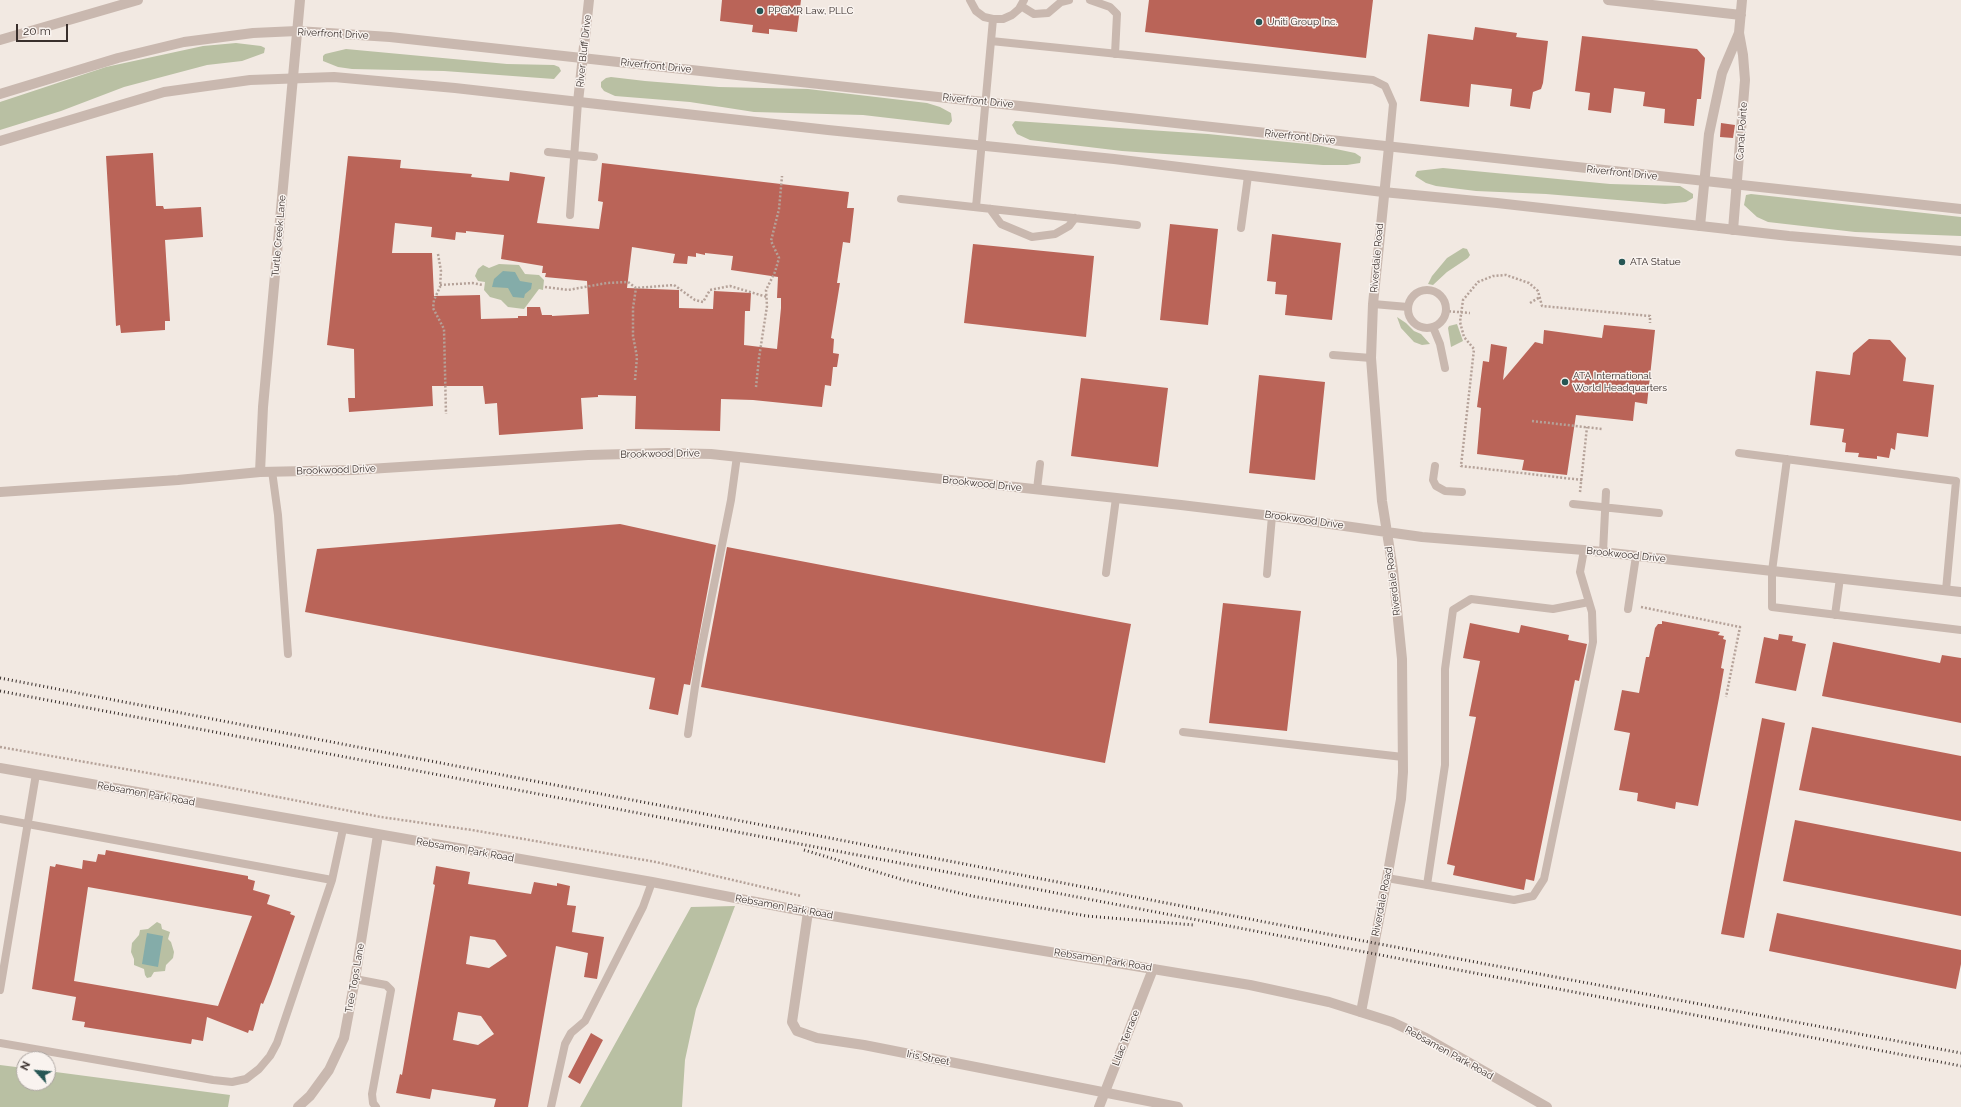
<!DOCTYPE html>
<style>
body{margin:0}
#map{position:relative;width:1961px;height:1107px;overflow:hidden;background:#f2e9e2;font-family:Raleway,sans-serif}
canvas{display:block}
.north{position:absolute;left:16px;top:1051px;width:40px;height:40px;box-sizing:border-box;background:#f9f3ef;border:1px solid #aca5a1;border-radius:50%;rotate:296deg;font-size:11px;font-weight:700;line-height:16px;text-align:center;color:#392f2c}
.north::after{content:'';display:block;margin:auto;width:14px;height:18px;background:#265654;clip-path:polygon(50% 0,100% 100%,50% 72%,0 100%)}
.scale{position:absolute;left:16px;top:24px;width:52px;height:18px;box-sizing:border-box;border:2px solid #392f2c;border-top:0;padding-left:5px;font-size:12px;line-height:14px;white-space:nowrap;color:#392f2c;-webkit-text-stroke:3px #f9f3ef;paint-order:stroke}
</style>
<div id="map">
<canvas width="1961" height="1107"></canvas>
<div class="north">N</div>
<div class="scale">20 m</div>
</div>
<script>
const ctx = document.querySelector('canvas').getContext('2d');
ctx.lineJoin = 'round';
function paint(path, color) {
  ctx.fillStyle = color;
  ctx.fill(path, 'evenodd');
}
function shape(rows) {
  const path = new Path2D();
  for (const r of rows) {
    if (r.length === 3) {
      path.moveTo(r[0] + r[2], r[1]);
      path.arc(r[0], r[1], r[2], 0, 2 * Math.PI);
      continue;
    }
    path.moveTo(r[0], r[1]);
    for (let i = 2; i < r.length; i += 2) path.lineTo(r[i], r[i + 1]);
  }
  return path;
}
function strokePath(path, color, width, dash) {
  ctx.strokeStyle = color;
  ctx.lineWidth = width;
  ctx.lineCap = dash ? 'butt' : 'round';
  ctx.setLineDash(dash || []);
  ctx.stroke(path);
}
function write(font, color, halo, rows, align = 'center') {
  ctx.font = font + ' Raleway,sans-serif';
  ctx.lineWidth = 3;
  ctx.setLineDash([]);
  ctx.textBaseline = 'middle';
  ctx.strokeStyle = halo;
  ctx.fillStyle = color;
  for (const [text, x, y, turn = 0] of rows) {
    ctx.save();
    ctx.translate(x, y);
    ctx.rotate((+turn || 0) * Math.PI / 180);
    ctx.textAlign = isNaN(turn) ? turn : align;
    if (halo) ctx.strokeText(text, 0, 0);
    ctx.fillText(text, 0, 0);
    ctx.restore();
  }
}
paint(shape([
 [236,43,261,46,265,48,264,53,242,61,207,65,124,87,61,111,0,130,0,102,106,67,203,46],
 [346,49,507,64,554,65,559,67,561,71,554,79,444,71,352,69,338,67,323,61,323,56,325,54],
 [611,77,645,81,719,87,808,89,927,103,940,107,951,113,952,121,949,125,863,115,754,112,690,102,615,96,604,91,601,87,601,82,606,78],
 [1015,121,1208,134,1317,145,1355,153,1361,157,1360,163,1347,165,1323,165,1122,151,1030,140,1017,134,1012,125],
 [1443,168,1610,184,1680,186,1693,194,1693,198,1686,202,1665,204,1546,194,1476,191,1436,186,1426,183,1415,176,1417,171],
 [1751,194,1961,217,1961,236,1855,232,1768,222,1757,217,1744,205,1746,195],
 [1463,248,1467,249,1470,255,1468,258,1447,272,1433,285,1428,284,1432,276,1447,258],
 [499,264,519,265,525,274,539,275,544,280,543,290,539,289,524,309,508,307,501,300,490,297,484,290,485,282,478,281,475,276,478,269,483,265,489,268],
 [1397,317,1406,323,1414,331,1421,334,1430,344,1422,345,1414,342,1401,328],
 [1457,324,1463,341,1451,347,1448,328,1449,326],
 [735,906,696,1009,685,1060,682,1107,580,1107,691,907],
 [157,922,161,924,162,929,170,932,168,939,171,942,174,952,173,958,166,965,165,971,154,972,151,977,147,978,145,975,144,969,134,965,134,959,131,952,132,943,139,935,140,930,148,929],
 [0,1065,24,1068,24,1083,48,1083,48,1071,230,1095,228,1107,0,1107]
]), '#b9c0a3');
paint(shape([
 [503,271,515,272,520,281,532,283,531,289,525,294,524,298,513,297,508,288,492,287,494,279],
 [147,933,163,936,158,967,142,964]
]), '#84aca9');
paint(shape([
 [722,0,801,0,797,32,769,29,769,34,752,32,753,25,720,21],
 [1149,0,1373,0,1366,58,1145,32],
 [1475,27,1517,33,1516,37,1548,41,1543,83,1541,89,1533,92,1530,109,1510,106,1512,89,1471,84,1469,107,1420,101,1428,34,1473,40],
 [1582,36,1697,49,1705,58,1701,99,1697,99,1694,126,1664,123,1665,109,1643,106,1645,92,1614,88,1611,113,1588,110,1590,93,1575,91],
 [1721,123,1735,125,1733,138,1720,137],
 [153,153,156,206,163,206,164,209,201,207,203,237,165,240,170,321,165,321,165,330,121,333,120,325,116,326,106,156],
 [348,156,401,160,400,168,472,174,471,177,509,181,510,172,545,177,537,223,599,229,603,202,598,201,602,163,849,192,847,208,854,208,850,243,843,242,837,283,840,283,831,338,834,339,833,353,839,354,837,367,833,367,831,386,825,385,822,407,753,400,721,399,720,431,635,429,636,396,598,395,598,397,581,398,583,429,499,435,497,403,485,404,483,386,432,386,433,406,349,412,348,398,355,398,354,349,327,345],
 [395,223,432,227,431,237,455,240,456,232,466,233,466,231,504,235,501,259,543,266,542,273,546,273,545,277,587,281,589,314,552,316,552,315,542,315,540,307,527,307,527,316,518,316,518,318,481,319,480,295,434,296,432,253,392,253],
 [632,247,675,254,673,263,687,264,688,256,696,257,696,253,705,255,705,253,733,256,731,270,778,277,777,298,781,298,781,308,777,349,744,345,745,311,750,311,751,293,714,291,713,309,679,308,679,290,627,288],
 [1170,224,1218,229,1208,325,1160,320],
 [1272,234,1341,243,1332,320,1285,315,1287,295,1275,294,1276,282,1267,281],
 [973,244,1094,256,1086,337,964,323],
 [1604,325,1655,330,1647,404,1635,402,1633,421,1576,415,1567,475,1522,470,1524,460,1477,454,1481,408,1477,407,1483,361,1489,362,1491,344,1507,347,1503,380,1535,342,1543,344,1544,330,1602,338],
 [1869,339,1890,340,1906,358,1903,381,1934,385,1928,437,1897,433,1895,450,1891,448,1889,458,1877,456,1877,459,1858,457,1859,453,1845,452,1846,443,1842,442,1844,429,1810,425,1816,371,1850,375,1853,353],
 [1259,375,1325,382,1315,480,1249,473],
 [1081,378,1168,388,1158,467,1071,456],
 [620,524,716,545,690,685,684,684,678,715,649,709,655,678,305,612,317,549],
 [727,547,1131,624,1105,763,701,687],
 [1223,603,1301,611,1287,731,1209,723],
 [1662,621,1720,632,1718,635,1724,636,1723,639,1726,640,1721,668,1724,669,1719,698,1698,806,1676,802,1675,809,1637,801,1638,793,1619,790,1630,733,1614,730,1622,690,1639,693,1646,657,1649,657,1655,628,1658,624,1662,624],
 [1470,623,1519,633,1521,625,1569,635,1568,640,1587,644,1579,681,1575,680,1534,881,1526,879,1524,890,1453,875,1455,866,1447,864,1476,717,1469,716,1480,661,1463,658],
 [1779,634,1793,636,1792,641,1806,644,1796,691,1755,683,1764,637,1778,640],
 [1833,642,1940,663,1942,655,1961,658,1961,723,1822,696],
 [1762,718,1785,723,1744,938,1721,934],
 [1812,727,1961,756,1961,821,1799,790],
 [1795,820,1961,852,1961,916,1783,881],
 [106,850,248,876,248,879,255,881,253,890,270,895,267,904,291,912,290,914,295,916,271,984,263,1004,261,1003,253,1031,249,1030,248,1033,207,1017,203,1041,192,1039,191,1044,84,1027,85,1022,72,1020,76,997,32,989,50,866,55,867,56,864,82,869,83,860,96,862,98,854,105,855],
 [88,887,252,916,218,1006,74,981],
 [436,866,470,872,468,884,531,894,534,882,557,886,557,883,570,886,567,905,576,906,572,932,604,937,597,979,584,977,588,953,556,946,528,1107,494,1107,496,1099,432,1089,430,1099,396,1093,400,1074,402,1075,435,885,433,884],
 [470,936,495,940,507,956,489,968,466,964],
 [458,1012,481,1016,494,1034,478,1045,453,1040],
 [1777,913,1961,950,1961,964,1956,989,1769,951],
 [591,1033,603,1040,580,1084,568,1077]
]), '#ba6458');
strokePath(shape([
 [438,254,441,271,440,287,434,300,433,308,444,329,446,414],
 [440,285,472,283,483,285],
 [545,287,568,290,607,283,628,282,636,288,674,285,695,300,703,302,710,290,730,286,767,297],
 [1530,303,1540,297],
 [1445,311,1470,313],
 [635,380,637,357,633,336,633,308,636,288],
 [756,387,759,358,767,306,766,290,775,272,779,258,771,241,779,209,782,176],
 [1532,421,1602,429],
 [1582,480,1461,466,1474,349,1464,337,1460,322,1463,300,1478,282,1493,276,1506,275,1529,283,1538,291,1542,306,1650,316,1650,323],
 [1580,492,1587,427],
 [1641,607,1740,627,1726,697],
 [0,747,216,785,381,817,472,830,656,862,801,896]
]), '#b5a299', 2.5, [2, 2]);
strokePath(shape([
 [970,0,976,11,984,17,993,19,1003,19,1012,15,1019,9,1024,0],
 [1090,0,1110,7,1117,14,1115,54],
 [1021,6,1034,14,1048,13,1061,2,1069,0],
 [991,41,1373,80,1385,86,1393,104,1389,147],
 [548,152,594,157],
 [901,199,1137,225],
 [976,207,993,19],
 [990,209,1001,224,1032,237,1055,234,1069,226,1075,218],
 [570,215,578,102],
 [1241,228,1248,176],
 [1427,309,19],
 [1373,304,1408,307],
 [1433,327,1440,344,1445,368],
 [1333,355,1371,358],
 [1739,453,1956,481,1946,590],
 [1787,459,1772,571,1772,607,1961,630],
 [1435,466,1433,480,1436,486,1445,491,1462,492],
 [272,471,278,515,288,654],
 [1037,489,1040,464],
 [1573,504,1659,513],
 [1603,552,1606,492],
 [1106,573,1116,498],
 [1267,574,1272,516],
 [1628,609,1636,556],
 [1835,615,1840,578],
 [1183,732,1403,757],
 [688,734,699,660,731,500,737,456],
 [0,819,332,880],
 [1387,878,1514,900,1533,896,1544,879,1593,642,1592,612,1580,572,1584,550],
 [1427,885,1445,765,1445,669,1453,610,1471,599,1553,609,1589,602],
 [355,979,386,985,391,990,372,1094,373,1103,376,1107],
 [0,990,36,774],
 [0,1043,213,1080,232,1082,246,1079,259,1069,270,1056,277,1043,332,880,343,829],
 [551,1107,565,1044,571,1033,585,1021,643,907,652,882]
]), '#c9b8af', 8);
strokePath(shape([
 [1608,0,1741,15],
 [0,40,138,0],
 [578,102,589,0],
 [1700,226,1709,134,1722,73,1739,33,1742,0],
 [1733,230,1745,80,1743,55,1739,33],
 [260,472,263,407,300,0],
 [0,492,178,480,260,472,353,470,588,455,667,453,711,454,1181,505,1288,518,1422,537,1584,550,1961,592],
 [808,912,792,1022,797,1031,817,1038,864,1045,1178,1107],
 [1361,1012,1387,878,1401,799,1403,772,1402,659,1393,570,1382,501,1371,358,1373,304,1389,147],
 [298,1107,310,1096,329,1070,344,1038,355,979,378,835],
 [1099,1107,1153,969]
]), '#c9b8af', 10);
strokePath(shape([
 [0,94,118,58,184,42,253,33,297,31,390,37,1961,209],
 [0,141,164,92,250,80,334,77,455,88,828,130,1114,159,1383,192,1497,203,1789,236,1961,251],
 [0,768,652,882,808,912,1250,985,1329,1002,1392,1022,1426,1038,1547,1107]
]), '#c9b8af', 10);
strokePath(shape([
 [0,678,1374,943,1961,1053],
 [0,691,1961,1066],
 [804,850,904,880,972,896,1087,916,1194,925]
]), '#392f2c', 3, [1, 3]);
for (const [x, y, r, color] of [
 [760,11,4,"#265654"],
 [1259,22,4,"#265654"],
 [1622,262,4,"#265654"],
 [1565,382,4,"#265654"]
]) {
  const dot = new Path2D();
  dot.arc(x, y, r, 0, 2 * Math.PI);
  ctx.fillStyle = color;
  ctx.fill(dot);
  strokePath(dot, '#f9f3ef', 1.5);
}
write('10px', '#392f2c', '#f9f3ef', [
 ["PPGMR Law, PLLC",768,11],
 ["Uniti Group Inc.",1267,22],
 ["ATA Statue",1630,262],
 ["ATA International",1573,376],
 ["World Headquarters",1573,388]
], 'left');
write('10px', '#392f2c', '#f9f3ef', [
 ["Riverfront Drive",333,34,3],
 ["River Bluff Drive",584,51,-84],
 ["Riverfront Drive",656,66,6],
 ["Riverfront Drive",978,101,6],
 ["Canal Pointe",1742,131,-86],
 ["Riverfront Drive",1300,137,6],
 ["Riverfront Drive",1622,173,6],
 ["Turtle Creek Lane",279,236,-85],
 ["Riverdale Road",1377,258,-85],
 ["Brookwood Drive",660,454,-1],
 ["Brookwood Drive",336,470,-2],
 ["Brookwood Drive",982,484,6],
 ["Brookwood Drive",1304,520,8],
 ["Brookwood Drive",1626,555,6],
 ["Riverdale Road",1393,581,-97],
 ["Rebsamen Park Road",146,794,10],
 ["Rebsamen Park Road",465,850,10],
 ["Riverdale Road",1382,902,-79],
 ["Rebsamen Park Road",784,907,10],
 ["Rebsamen Park Road",1103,960,9],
 ["Tree Tops Lane",355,978,-80],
 ["Lilac Terrace",1126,1038,-69],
 ["Rebsamen Park Road",1449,1053,29],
 ["Iris Street",928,1058,11]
]);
</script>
